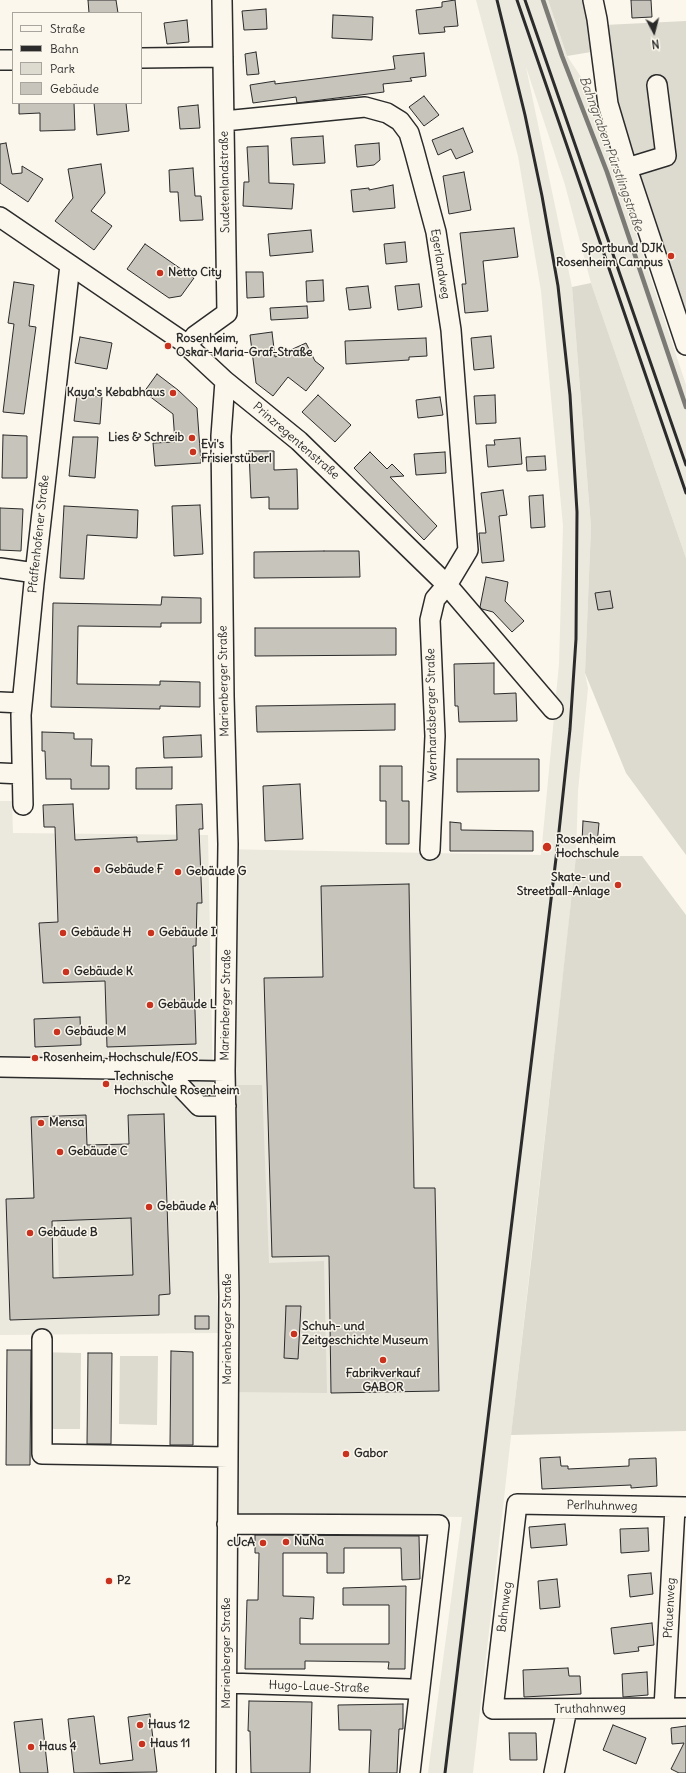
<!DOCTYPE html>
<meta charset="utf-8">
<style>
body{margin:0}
#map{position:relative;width:686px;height:1773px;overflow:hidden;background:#fbf7ec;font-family:Delius,sans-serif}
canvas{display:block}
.legend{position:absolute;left:12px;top:12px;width:130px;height:92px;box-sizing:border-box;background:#fbf7ec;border:1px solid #a8a59f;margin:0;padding:5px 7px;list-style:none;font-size:12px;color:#2b2b2b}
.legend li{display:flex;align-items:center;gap:8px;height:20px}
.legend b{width:20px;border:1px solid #a8a59f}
.north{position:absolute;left:634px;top:12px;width:40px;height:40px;-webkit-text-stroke:3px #fbf7ec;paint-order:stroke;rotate:173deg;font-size:11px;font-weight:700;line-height:16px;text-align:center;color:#2b2b2b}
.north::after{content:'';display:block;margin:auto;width:14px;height:18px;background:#2b2b2b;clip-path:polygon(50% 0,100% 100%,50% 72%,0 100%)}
</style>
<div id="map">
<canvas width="686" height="1773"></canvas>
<ul class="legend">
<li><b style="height:5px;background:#fbf7ec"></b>Straße</li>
<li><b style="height:5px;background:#2b2b2b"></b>Bahn</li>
<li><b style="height:11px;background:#dddad0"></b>Park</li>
<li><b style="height:11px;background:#c7c4bc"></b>Gebäude</li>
</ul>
<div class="north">N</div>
</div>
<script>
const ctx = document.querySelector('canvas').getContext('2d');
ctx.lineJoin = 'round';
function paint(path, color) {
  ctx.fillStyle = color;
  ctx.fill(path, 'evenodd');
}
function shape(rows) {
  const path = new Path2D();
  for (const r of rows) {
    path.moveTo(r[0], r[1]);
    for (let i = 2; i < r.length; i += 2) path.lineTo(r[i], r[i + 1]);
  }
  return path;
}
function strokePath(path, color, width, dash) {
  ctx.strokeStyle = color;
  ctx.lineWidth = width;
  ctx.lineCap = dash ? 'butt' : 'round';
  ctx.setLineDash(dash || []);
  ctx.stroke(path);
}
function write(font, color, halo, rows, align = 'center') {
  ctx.font = font + ' Delius,sans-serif';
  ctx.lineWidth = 3;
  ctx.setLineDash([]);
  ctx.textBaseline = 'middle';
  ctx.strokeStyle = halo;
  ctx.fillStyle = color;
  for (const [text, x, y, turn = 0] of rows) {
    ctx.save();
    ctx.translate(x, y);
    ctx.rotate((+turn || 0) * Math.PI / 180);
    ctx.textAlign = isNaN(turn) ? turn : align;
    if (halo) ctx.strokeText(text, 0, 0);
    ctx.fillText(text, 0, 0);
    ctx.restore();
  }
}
paint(shape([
 [476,0,548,0,567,56,600,105,615,170,686,385,686,558,591,283,565,185,526,67,572,287,591,527,585,673,588,688,578,791,576,856,568,931,473,1773,428,1773,462,1517,234,1513,218,849,541,855,559,664,563,526,541,291,518,156],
 [0,801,12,801,13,833,208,835,218,1333,0,1335]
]), '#ebe8de');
paint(shape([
 [548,0,587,0,597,51,567,56],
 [686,21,686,345,627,168,604,25],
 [591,283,686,558,686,855,626,773,585,673,591,527,572,287],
 [576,856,642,856,686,915,686,1431,511,1435,533,1245],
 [235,1085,262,1085,269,1263,324,1261,327,1393,234,1392,236,1262],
 [131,1218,133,1275,59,1278,57,1221],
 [36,1352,81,1353,80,1429,36,1429],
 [120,1356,158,1356,157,1425,119,1424]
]), '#dddad0');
strokePath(shape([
 [543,0,562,56,607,172,686,407]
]), '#7b7a75', 4.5);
const building = shape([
 [88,0,116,0,118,13,89,13,88,0],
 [455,0,458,26,444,27,445,32,419,34,416,10,442,7,442,2,455,0],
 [631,0,651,0,652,17,632,18,631,0],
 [266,9,267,29,244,30,242,11,266,9],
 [333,15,373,17,372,40,332,38,333,15],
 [187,20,189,42,167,44,164,23,187,20],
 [256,52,259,74,247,75,245,54,256,52],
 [424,53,426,76,410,78,412,81,383,84,384,92,297,103,296,97,253,103,250,85,275,81,275,84,395,69,393,56,424,53],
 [424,96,439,115,424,126,409,107,424,96],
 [19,103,74,103,75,130,40,131,40,113,19,114,19,103],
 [94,103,126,103,129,131,97,135,94,103],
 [198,105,200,128,180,129,178,107,198,105],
 [463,128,473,152,456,159,451,149,438,155,432,140,463,128],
 [323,136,325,163,293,165,291,138,323,136],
 [6,143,12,174,22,173,22,166,43,179,28,202,0,183,0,144,6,143],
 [379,143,380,160,374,165,357,167,355,145,379,143],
 [268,146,269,183,294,184,292,209,243,206,244,182,249,182,247,147,268,146],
 [101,164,105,193,91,211,112,226,94,250,55,221,73,198,68,169,101,164],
 [193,168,195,196,201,196,203,220,180,221,178,192,170,192,169,170,193,168],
 [464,172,471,210,449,214,443,176,464,172],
 [393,185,395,208,353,212,351,190,369,188,369,190,393,185],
 [514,228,518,257,483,261,488,311,465,313,462,284,466,284,460,233,514,228],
 [311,230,313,252,270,256,268,234,311,230],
 [405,242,407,262,386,264,384,244,405,242],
 [145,244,194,278,181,296,169,298,127,269,145,244],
 [246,272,263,272,264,297,247,298,246,272],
 [323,280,324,301,307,302,306,281,323,280],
 [14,282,34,285,29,326,36,327,24,414,3,412,14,324,8,323,14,282],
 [419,284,422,307,398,310,395,286,419,284],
 [368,286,371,308,349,310,346,288,368,286],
 [307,306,308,318,271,320,270,308,307,306],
 [272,332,275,357,306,343,315,361,324,368,306,391,288,377,273,396,256,383,250,335,272,332],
 [491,336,494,368,474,370,471,338,491,336],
 [80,337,112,343,107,369,75,363,80,337],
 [426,338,427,356,409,357,409,360,346,364,345,341,426,338],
 [157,374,178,390,197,408,201,463,155,466,153,443,175,442,173,414,144,392,157,374],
 [77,395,102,397,100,424,74,421,77,395],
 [318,395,351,425,335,442,302,412,318,395],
 [495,395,496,423,476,424,474,396,495,395],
 [440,397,443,415,418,418,416,400,440,397],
 [3,435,27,436,27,478,2,478,3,435],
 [73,437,98,437,95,478,69,476,73,437],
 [520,438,522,464,488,467,486,445,495,445,494,440,520,438],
 [249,451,274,451,274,470,297,469,298,509,269,509,269,497,251,498,249,451],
 [370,452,387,469,392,464,404,476,390,477,437,526,424,540,354,468,370,452],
 [445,452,446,473,416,475,414,454,445,452],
 [545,456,546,470,527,471,526,457,545,456],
 [503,490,507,515,499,516,504,561,482,563,479,533,486,533,481,493,503,490],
 [543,495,545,527,531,528,529,496,543,495],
 [200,505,203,554,174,556,172,506,200,505],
 [64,506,138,510,137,538,87,535,84,579,60,578,64,506],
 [0,508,23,509,21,551,0,550,0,508],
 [324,551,359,551,360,577,254,578,254,552,324,551],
 [486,577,508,582,505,601,524,621,512,632,493,612,482,609,480,607,486,577],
 [610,591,613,608,598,610,595,593,610,591],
 [162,597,201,598,201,623,161,623,161,627,78,626,77,684,160,685,160,681,200,682,200,707,160,706,160,709,51,707,53,603,161,605,162,597],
 [255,628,396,628,396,655,255,656,255,628],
 [494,663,494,694,516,693,517,721,459,722,458,706,455,706,454,664,494,663],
 [395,704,395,730,257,732,256,706,395,704],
 [42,732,74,733,74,739,92,739,91,766,109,766,109,789,71,789,71,779,46,779,45,751,42,751,42,732],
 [201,735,202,757,164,758,163,737,201,735],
 [457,759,539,759,539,791,457,792,457,759],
 [380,766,402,766,402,801,409,801,409,844,386,844,386,801,380,801,380,766],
 [172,767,172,789,136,789,136,768,172,767],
 [300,784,303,839,265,841,263,786,300,784],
 [73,804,75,840,137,837,137,842,177,840,176,805,202,804,203,829,199,829,202,903,197,903,196,946,193,946,196,1044,107,1047,105,981,43,983,39,923,58,922,55,827,44,827,43,805,73,804],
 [583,821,599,823,597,844,582,842,583,821],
 [450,822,461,823,461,830,533,831,533,851,450,851,450,822],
 [409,884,414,1188,435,1188,439,1391,331,1393,329,1256,272,1257,264,978,323,977,321,886,409,884],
 [80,1017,81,1045,35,1047,34,1019,80,1017],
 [164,1114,170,1294,159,1295,159,1315,10,1320,6,1199,34,1198,31,1117,86,1115,87,1145,129,1144,128,1115,164,1114],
 [131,1218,133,1275,53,1278,52,1221,131,1218],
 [286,1306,301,1306,298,1359,284,1358,286,1306],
 [195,1316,209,1316,209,1329,195,1329,195,1316],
 [7,1350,31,1350,30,1465,6,1465,7,1350],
 [171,1351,193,1352,193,1445,170,1445,171,1351],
 [88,1353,112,1353,111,1444,87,1444,88,1353],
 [560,1457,561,1466,568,1466,568,1469,629,1466,629,1459,656,1458,657,1486,631,1488,631,1485,542,1489,540,1458,560,1457],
 [565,1524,567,1545,531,1548,529,1527,565,1524],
 [648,1528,649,1551,621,1553,620,1529,648,1528],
 [255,1535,419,1536,420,1579,402,1580,401,1548,344,1548,344,1573,327,1573,327,1553,283,1553,283,1596,314,1597,313,1619,300,1618,300,1644,389,1644,389,1605,343,1605,343,1588,406,1586,405,1669,388,1669,389,1662,305,1661,305,1669,245,1669,247,1600,258,1600,259,1553,255,1553,255,1535],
 [651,1573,653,1594,630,1597,628,1575,651,1573],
 [557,1579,560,1607,540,1609,538,1581,557,1579],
 [652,1623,654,1645,638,1647,639,1651,614,1654,611,1628,652,1623],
 [568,1668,569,1676,580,1676,581,1694,524,1697,523,1670,568,1668],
 [647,1672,648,1695,623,1697,622,1674,647,1672],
 [249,1701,312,1702,310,1773,251,1773,250,1731,248,1731,249,1701],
 [403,1704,403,1729,399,1729,397,1773,369,1773,371,1730,339,1730,338,1705,403,1704],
 [150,1714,157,1772,74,1773,68,1719,94,1716,100,1764,133,1760,128,1717,150,1714],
 [42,1719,48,1773,20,1773,14,1722,42,1719],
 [613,1725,646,1738,636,1764,603,1750,613,1725],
 [686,1726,686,1773,679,1773,671,1769,684,1743,672,1744,671,1728,686,1726],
 [509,1733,536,1733,537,1760,510,1760,509,1733]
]);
paint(building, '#c7c4bc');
strokePath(building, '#2b2b2b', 1);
const minor = shape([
 [593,0,597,19,608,104,627,168,686,345],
 [141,58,223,57],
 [0,60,13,60],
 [224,121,365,107,387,113,400,121,409,133,414,150,436,232,451,330,468,550,447,585,435,599,430,620,435,736,430,850],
 [627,168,666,156,657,85],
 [0,217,182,341,225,381,299,441,447,585,553,709],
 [187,346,195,336,227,313,222,0],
 [225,381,221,436,224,696,228,844,225,1071,229,1297,226,1773],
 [0,568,35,573],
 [0,702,22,703],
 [0,773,22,774],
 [23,805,21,715,34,583,70,265],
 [0,1067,225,1071],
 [164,1069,199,1106,226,1106],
 [42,1339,42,1454,228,1457],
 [686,1507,517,1504,493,1709,686,1708],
 [227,1524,439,1525,410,1773],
 [227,1683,410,1689],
 [664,1708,675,1508],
 [554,1773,567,1709]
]);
strokePath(minor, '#2b2b2b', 22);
strokePath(minor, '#fbf7ec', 19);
strokePath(shape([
 [517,0,686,493],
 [525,0,686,465],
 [445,1773,557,850,570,729,576,639,577,512,570,395,558,286,542,196,525,115,497,0]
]), '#2b2b2b', 3);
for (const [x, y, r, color] of [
 [671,256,4,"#c8321e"],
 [160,273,4,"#c8321e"],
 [168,346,4,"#c8321e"],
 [173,393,4,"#c8321e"],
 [192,438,4,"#c8321e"],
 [193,452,4,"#c8321e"],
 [547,847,5,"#c8321e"],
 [97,870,4,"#c8321e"],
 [178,872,4,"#c8321e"],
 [618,885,4,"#c8321e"],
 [63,933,4,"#c8321e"],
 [151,933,4,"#c8321e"],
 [66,972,4,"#c8321e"],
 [150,1005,4,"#c8321e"],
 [57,1032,4,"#c8321e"],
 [35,1058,4,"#c8321e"],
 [106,1084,4,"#c8321e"],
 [41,1123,4,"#c8321e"],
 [60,1152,4,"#c8321e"],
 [149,1207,4,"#c8321e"],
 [30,1233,4,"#c8321e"],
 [294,1334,4,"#c8321e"],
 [383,1360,4,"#c8321e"],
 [346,1454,4,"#c8321e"],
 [286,1542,4,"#c8321e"],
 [263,1543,4,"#c8321e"],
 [109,1581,4,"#c8321e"],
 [140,1725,4,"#c8321e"],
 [142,1744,4,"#c8321e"],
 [31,1747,4,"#c8321e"]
]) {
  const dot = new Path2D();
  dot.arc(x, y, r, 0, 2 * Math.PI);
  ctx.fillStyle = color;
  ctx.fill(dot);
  strokePath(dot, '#fbf7ec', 1.5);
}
write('12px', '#2b2b2b', '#fbf7ec', [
 ["Sudetenlandstraße",225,182,-91],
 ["Egerlandweg",440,264,81],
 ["Prinzregentenstraße",296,441,41],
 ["Pfaffenhofener Straße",39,534,-84],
 ["Marienberger Straße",224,681,-91],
 ["Wernhardsberger Straße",432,715,-91],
 ["Marienberger Straße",226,1005,-89],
 ["Marienberger Straße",228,1329,-90],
 ["Perlhuhnweg",602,1506,1],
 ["Bahnweg",505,1607,-83],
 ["Pfauenweg",670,1608,-87],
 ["Marienberger Straße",227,1653,-90],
 ["Hugo-Laue-Straße",319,1687,2],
 ["Truthahnweg",590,1709,-1]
]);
write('bold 12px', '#2b2b2b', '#fbf7ec', [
 ["Sportbund DJK",663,249,"right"],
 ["Rosenheim Campus",663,263,"right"],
 ["Netto City",168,273],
 ["Rosenheim,",176,339],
 ["Oskar-Maria-Graf-Straße",176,353],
 ["Kaya's Kebabhaus",165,393,"right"],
 ["Lies & Schreib",184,438,"right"],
 ["Evi's",201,445],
 ["Frisierstüberl",201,459],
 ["Rosenheim",556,840],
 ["Hochschule",556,854],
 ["Gebäude F",105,870],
 ["Gebäude G",186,872],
 ["Skate- und",610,878,"right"],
 ["Streetball-Anlage",610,892,"right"],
 ["Gebäude H",71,933],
 ["Gebäude I",159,933],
 ["Gebäude K",74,972],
 ["Gebäude L",158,1005],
 ["Gebäude M",65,1032],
 ["Rosenheim, Hochschule/FOS",43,1058],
 ["Technische",114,1077],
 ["Hochschule Rosenheim",114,1091],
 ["Mensa",49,1123],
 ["Gebäude C",68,1152],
 ["Gebäude A",157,1207],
 ["Gebäude B",38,1233],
 ["Schuh- und",302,1327],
 ["Zeitgeschichte Museum",302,1341],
 ["Fabrikverkauf",383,1374,"center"],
 ["GABOR",383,1388,"center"],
 ["Gabor",354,1454],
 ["NuNa",294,1542],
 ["cUcA",255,1543,"right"],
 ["P2",117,1581],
 ["Haus 12",148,1725],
 ["Haus 11",150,1744],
 ["Haus 4",39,1747]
], 'left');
write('italic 13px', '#5a5956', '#fbf7ec', [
 ["Bahngraben Pürstlingstraße",611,154,70]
]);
</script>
